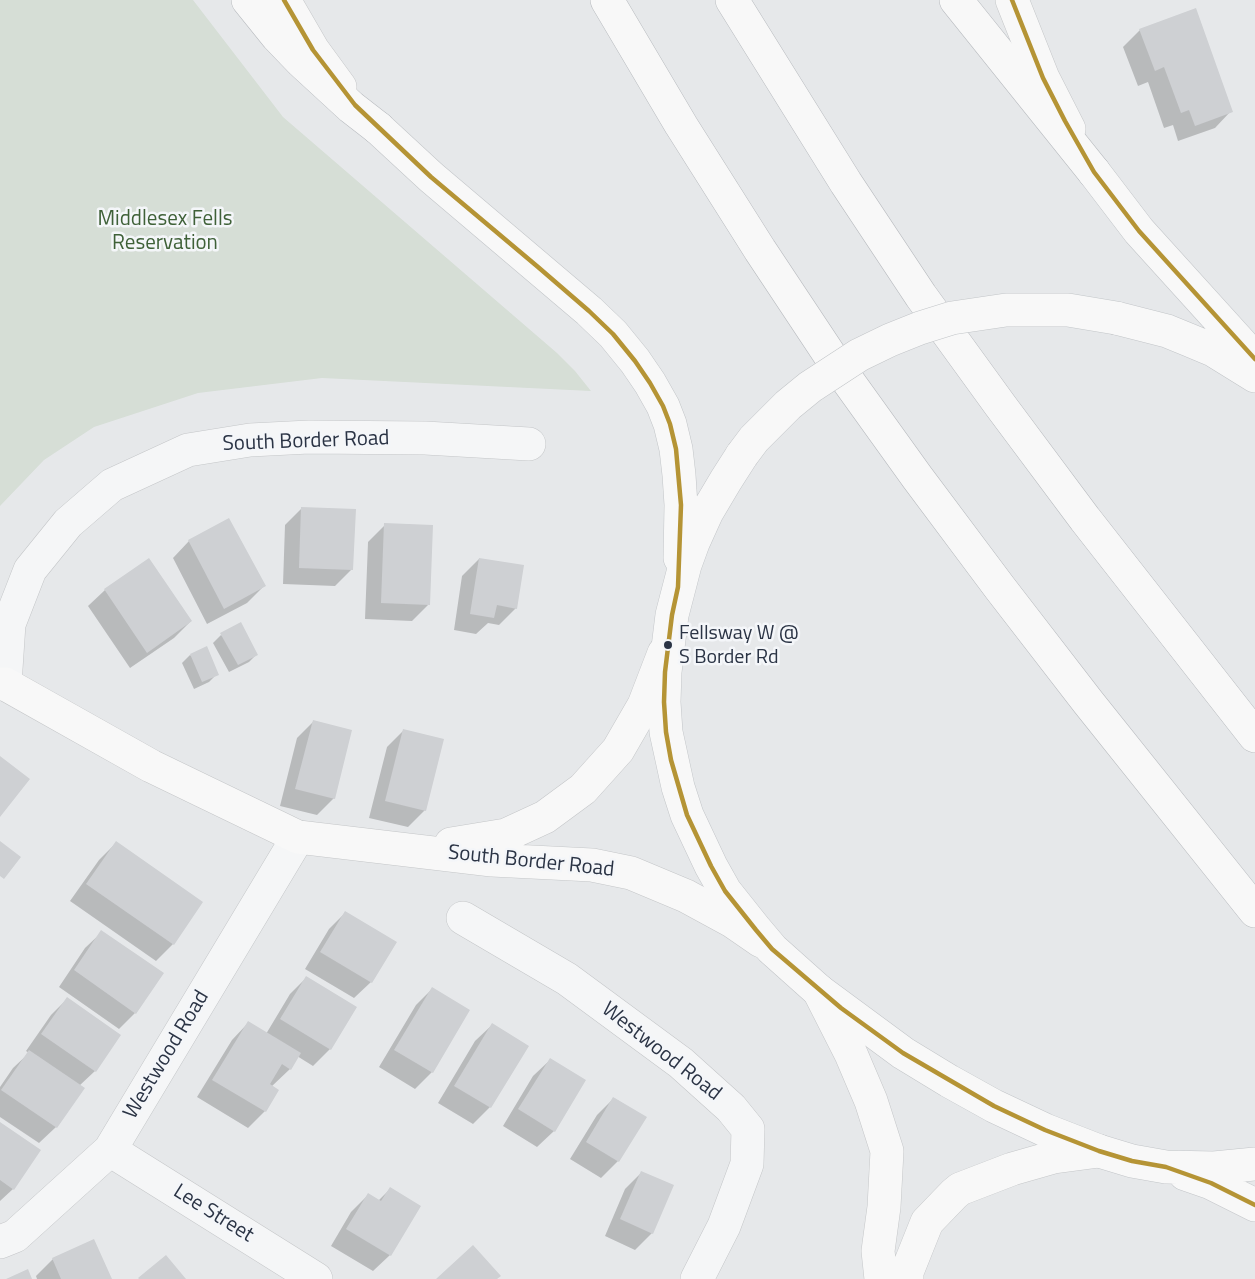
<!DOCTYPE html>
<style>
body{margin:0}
canvas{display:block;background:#e6e8ea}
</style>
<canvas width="1255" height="1279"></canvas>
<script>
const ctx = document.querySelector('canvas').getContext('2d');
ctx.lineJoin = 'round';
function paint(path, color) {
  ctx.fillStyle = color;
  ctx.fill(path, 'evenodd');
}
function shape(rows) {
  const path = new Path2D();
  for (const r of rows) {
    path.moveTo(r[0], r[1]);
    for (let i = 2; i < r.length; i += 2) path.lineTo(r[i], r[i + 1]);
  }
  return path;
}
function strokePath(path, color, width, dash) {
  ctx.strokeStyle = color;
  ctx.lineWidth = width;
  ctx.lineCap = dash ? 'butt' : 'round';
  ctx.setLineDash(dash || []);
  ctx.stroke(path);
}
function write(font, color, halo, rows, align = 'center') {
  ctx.font = font + ' "Titillium Web",sans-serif';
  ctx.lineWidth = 5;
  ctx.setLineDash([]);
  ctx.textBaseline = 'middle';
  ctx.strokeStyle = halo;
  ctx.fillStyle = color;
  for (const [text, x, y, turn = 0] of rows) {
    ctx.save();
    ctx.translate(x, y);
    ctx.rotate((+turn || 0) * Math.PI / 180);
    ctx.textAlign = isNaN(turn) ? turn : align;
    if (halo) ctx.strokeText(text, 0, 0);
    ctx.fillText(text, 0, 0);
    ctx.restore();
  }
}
paint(shape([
 [0,0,193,0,283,117,557,353,575,371,591,391,322,378,198,393,94,427,44,460,0,506]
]), '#d6ded6');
paint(shape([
 [1140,30,1231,111,1215,128,1178,141,1173,125,1164,128,1148,82,1138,86,1123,47],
 [302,508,352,569,335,586,283,584,285,525],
 [385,525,428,605,412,621,365,619,368,542],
 [189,541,264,586,247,603,207,624,173,558],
 [479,559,516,608,499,625,488,623,476,634,454,630,462,576],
 [105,590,191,621,174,638,130,668,88,606],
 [221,635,257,654,249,662,229,672,213,643],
 [190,655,217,674,209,682,194,689,182,663],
 [313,722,334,798,317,815,280,806,297,738],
 [403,731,425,810,408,827,369,818,387,747],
 [116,843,173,944,156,961,70,901,99,860],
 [345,913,371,982,354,998,305,969,329,929],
 [102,932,135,1013,119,1029,59,987,85,948],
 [306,978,355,1007,330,1049,313,1066,297,1056,290,1069,271,1087,277,1091,265,1111,248,1128,197,1097,232,1040,248,1023,266,1034,290,994],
 [432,989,432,1072,415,1089,379,1067,416,1005],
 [67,999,95,1071,79,1086,56,1127,39,1143,0,1117,0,1087,13,1068,29,1053,26,1051,51,1015],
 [492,1025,527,1046,490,1107,473,1124,438,1103,475,1041],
 [550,1060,554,1131,537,1147,503,1126,533,1076],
 [614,1098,645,1117,618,1161,601,1178,570,1159,597,1115],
 [0,1123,13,1189,0,1201],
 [641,1173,652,1233,635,1250,605,1236,625,1189],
 [390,1189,390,1255,373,1271,331,1246,351,1212,368,1195,378,1201],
 [93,1241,111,1279,37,1279,36,1276,53,1259]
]), '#0003');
paint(shape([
 [1196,8,1233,112,1195,126,1189,110,1181,113,1164,67,1155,71,1139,29],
 [301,507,356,509,353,570,299,568],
 [229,518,266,586,224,609,188,540],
 [384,523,433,525,430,605,381,603],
 [149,558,192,621,147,653,104,589],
 [479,558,524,565,517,609,497,605,494,618,470,614],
 [241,622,258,655,238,665,220,633],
 [207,646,219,675,202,682,190,654],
 [313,720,352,730,335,799,295,789],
 [403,729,444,739,426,811,385,801],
 [0,756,30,779,0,817],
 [0,841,21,857,4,879,0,876],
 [116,841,203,902,174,945,86,884],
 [345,911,397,942,372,983,320,952],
 [101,930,164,973,136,1014,74,970],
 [306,976,357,1007,331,1050,280,1019],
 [432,987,470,1010,433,1073,394,1050],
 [67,997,121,1035,96,1072,41,1034],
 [248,1021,301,1053,291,1070,282,1064,270,1084,279,1090,266,1112,212,1080],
 [492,1023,529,1046,491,1108,454,1086],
 [29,1050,85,1088,57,1128,1,1090],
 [550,1058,586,1080,555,1132,518,1109],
 [613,1097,647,1117,619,1162,586,1142],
 [0,1122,41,1150,14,1190,0,1180],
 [641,1171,674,1185,653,1234,620,1219],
 [390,1187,421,1206,391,1256,346,1229,368,1193,381,1201],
 [94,1239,112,1279,61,1279,52,1258],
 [473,1245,501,1276,497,1279,436,1279],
 [166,1255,186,1279,139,1279,138,1278],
 [28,1269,32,1279,6,1279]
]), '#ced0d3');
const street = shape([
 [5,684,9,624,30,570,68,523,112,485,188,450,250,440,309,437,425,438,529,444],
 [463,918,567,979,681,1063,731,1108,748,1129,747,1164,724,1226,697,1279],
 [110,1150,316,1279],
 [0,1242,15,1236,110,1150,298,837]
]);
const secondary = shape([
 [284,0,313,50,340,87],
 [1012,0,1043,78,1069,129],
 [0,684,5,684,151,766,298,837,492,860,592,865,631,873,686,896,732,921,761,941],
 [451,844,506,835,545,817,583,789,618,750,644,705,664,653],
 [819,991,851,1054,871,1101,887,1151,884,1207,878,1251,881,1279],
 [907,1279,907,1272,927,1222,954,1194,960,1189,1012,1169,1054,1157,1099,1151]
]);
const primary = shape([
 [378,128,431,177,589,311,613,334,635,361,650,383,663,406,670,424,676,449,679,475,681,505,680,558],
 [1094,172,1139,231,1255,359],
 [1116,318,1167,331,1189,340,1213,350,1255,376],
 [742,455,726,480,707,512,693,543,685,565,672,615,665,672,664,702,666,732,678,787,687,815,711,866,725,891,756,930,772,949,819,991,903,1053,949,1081,994,1106,1045,1130,1099,1151,1132,1161,1166,1167,1214,1168,1255,1164],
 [1185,1174,1211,1183,1255,1205]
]);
const highway = shape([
 [248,0,277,36,301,61,351,107,378,128],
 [607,0,681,125,760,250,833,360,917,477,1000,588,1088,702,1255,911],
 [732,0,846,183,921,296,1000,405,1085,519,1255,736],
 [956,0,1094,172]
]);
strokePath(street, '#c4c6c8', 34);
strokePath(secondary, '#c4c6c8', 34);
strokePath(primary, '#c2c5c8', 34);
strokePath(highway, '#b8bbbf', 34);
strokePath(street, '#f5f6f7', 33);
strokePath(secondary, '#f8f8f8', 33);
strokePath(primary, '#f8f8f8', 33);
strokePath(highway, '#f8f8f8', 33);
const primaryBridge = shape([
 [742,455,754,439,788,405,810,387,859,355,890,340,920,328,952,318,1006,310,1068,310,1116,318]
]);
strokePath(primaryBridge, '#c2c5c8', 34, []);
strokePath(primaryBridge, '#f8f8f8', 33);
strokePath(shape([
 [284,0,313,50,355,105,431,177,538,267,589,311,613,334,635,361,650,383,663,406,670,424,676,449,681,505,678,587,672,615,665,672,664,702,666,732,671,760,687,815,711,866,725,891,756,930,772,949,841,1008,903,1053,994,1106,1045,1130,1099,1151,1132,1161,1166,1167,1211,1183,1255,1205],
 [1012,0,1043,78,1065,121,1094,172,1139,231,1255,359]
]), '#b59435', 4.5);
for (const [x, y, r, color] of [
 [668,645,5,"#2b3445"]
]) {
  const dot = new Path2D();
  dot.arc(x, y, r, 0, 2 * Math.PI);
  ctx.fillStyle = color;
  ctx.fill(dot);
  strokePath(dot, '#f4f6f9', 2);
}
write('20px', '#2b3445', '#f4f6f9', [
 ["Fellsway W @",679,634],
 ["S Border Rd",679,658]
], 'left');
write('21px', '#3f6138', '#f4f6f9', [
 ["Middlesex Fells",165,220],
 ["Reservation",165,244]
]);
write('21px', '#2b3445', '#f4f6f9', [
 ["South Border Road",306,442,-2],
 ["South Border Road",531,862,6],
 ["Westwood Road",661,1052,38],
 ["Westwood Road",167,1055,-59],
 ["Lee Street",213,1214,32]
]);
</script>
